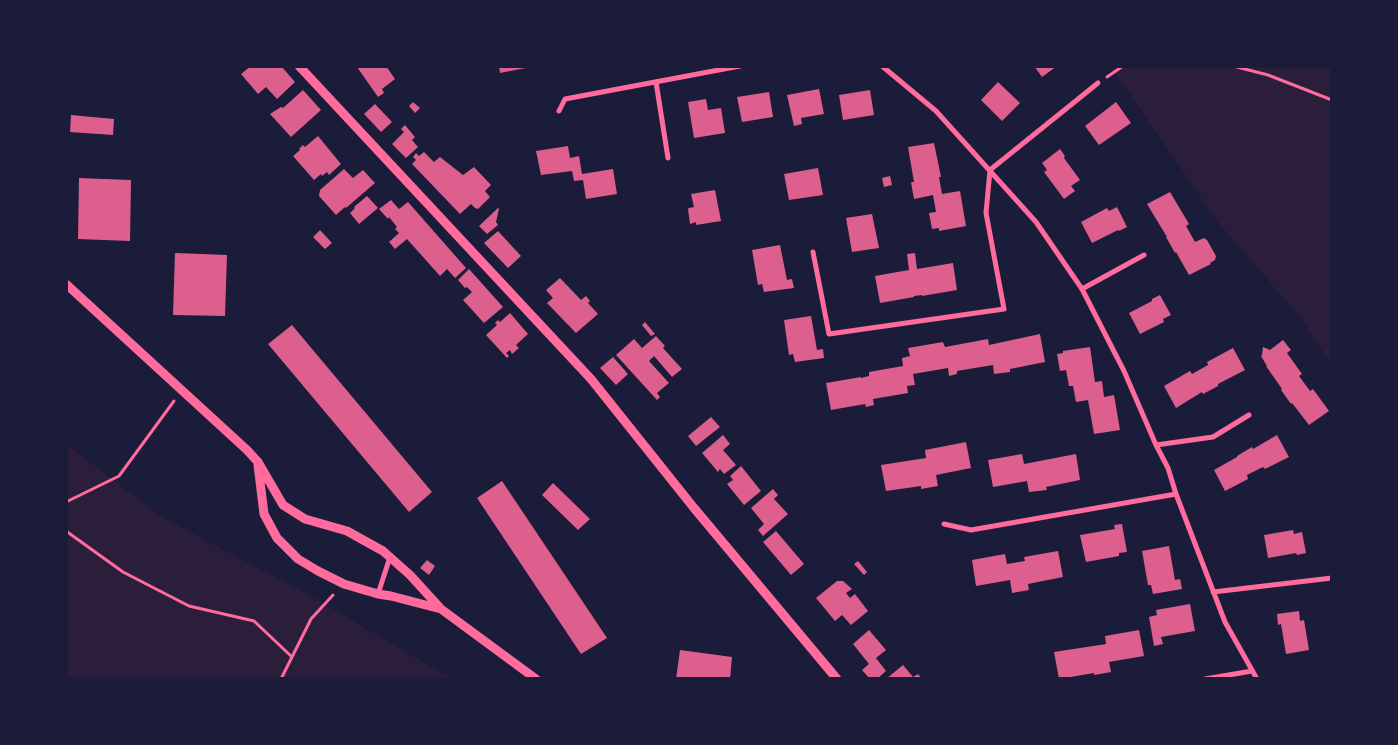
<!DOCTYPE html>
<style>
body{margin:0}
#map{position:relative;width:1398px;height:745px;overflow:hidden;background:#1b1b3a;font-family:Lato,sans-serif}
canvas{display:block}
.frame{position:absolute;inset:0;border:68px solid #1b1b3a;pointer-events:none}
</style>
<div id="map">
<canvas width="1398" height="745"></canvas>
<div class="frame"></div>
</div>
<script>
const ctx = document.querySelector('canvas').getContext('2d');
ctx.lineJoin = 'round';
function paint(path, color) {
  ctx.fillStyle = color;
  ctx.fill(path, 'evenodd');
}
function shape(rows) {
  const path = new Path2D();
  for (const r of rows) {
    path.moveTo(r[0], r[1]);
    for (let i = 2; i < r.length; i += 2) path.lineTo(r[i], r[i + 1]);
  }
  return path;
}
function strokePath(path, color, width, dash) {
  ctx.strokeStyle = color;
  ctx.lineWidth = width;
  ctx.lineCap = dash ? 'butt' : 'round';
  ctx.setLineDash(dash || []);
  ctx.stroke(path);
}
paint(shape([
 [1111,66,1332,66,1332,366,1301,318,1216,220],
 [66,444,162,517,309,595,442,673,456,679,66,679]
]), '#2a1e3b');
paint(shape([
 [251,66,281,66,295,82,277,99,266,87,258,94,241,74],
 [359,66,386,66,395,79,382,89,384,93,378,97,357,67],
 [499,66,531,66,531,67,500,73],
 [1034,66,1057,66,1042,77],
 [998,82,1020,103,1002,121,981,100],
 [819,89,824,114,801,118,802,124,794,126,787,95],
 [303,90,321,110,291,137,270,114,281,107,283,108],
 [870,90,874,115,843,120,839,95],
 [769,92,773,117,742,122,737,97],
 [706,99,708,110,721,108,725,133,694,138,688,102],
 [413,102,420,108,415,113,409,106],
 [1116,102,1131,123,1099,145,1085,126],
 [375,104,392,122,381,132,364,114],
 [71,115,114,119,113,135,70,132],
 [405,125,415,137,412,140,418,147,406,158,392,144,404,132,401,129],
 [318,136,341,164,329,175,327,172,322,176,321,174,314,180,293,156,300,150,299,149,303,145,305,147],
 [934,143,941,177,939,177,942,194,960,191,966,226,939,231,939,228,932,229,929,213,936,212,933,195,914,199,911,182,914,182,908,147],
 [568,146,570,158,579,156,582,174,613,169,617,194,586,199,583,180,574,181,572,171,541,175,536,151],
 [1060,149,1065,156,1064,158,1080,180,1071,186,1075,191,1064,199,1044,172,1047,170,1042,163],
 [424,152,434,162,440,157,463,175,474,167,491,185,485,191,490,197,478,209,475,208,471,204,460,214,412,164,416,160,413,157,416,153,419,156],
 [818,168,823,195,789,200,784,174],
 [344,169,353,178,363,170,375,183,346,208,345,207,336,215,319,196,320,190],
 [890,176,892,185,884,187,882,178],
 [79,178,131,180,130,241,78,239],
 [715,190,721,221,696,225,696,222,690,224,688,209,689,208,694,207,691,194],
 [1170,192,1189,224,1186,226,1195,242,1204,238,1207,240,1216,256,1215,260,1210,263,1211,264,1189,275,1176,252,1175,253,1166,237,1167,237,1147,204],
 [367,196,378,208,359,224,350,213,355,208,354,207],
 [391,200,399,209,408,202,466,268,455,278,447,269,440,276,407,239,395,249,389,242,399,233,395,229,397,227,389,217,388,219,379,209],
 [1117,207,1127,227,1119,231,1118,230,1092,243,1081,222,1107,208,1109,211],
 [498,208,499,209,496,222,498,225,487,234,479,226],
 [872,214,879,248,852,252,846,218],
 [320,230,332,243,325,249,313,237],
 [498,231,521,256,508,268,484,243],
 [780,245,787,280,792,279,794,288,764,292,762,284,758,285,752,250],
 [175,253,227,255,225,316,173,315],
 [915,253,917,269,953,263,957,290,922,296,922,295,914,296,914,297,880,303,875,276,909,270,907,254],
 [469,269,503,307,484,323,463,300,472,292,467,287,465,288,458,280],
 [560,278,581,300,586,296,590,301,588,303,598,314,576,333,547,303,553,298,546,290],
 [1160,295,1171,315,1163,319,1164,322,1140,334,1129,313,1152,301,1152,299],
 [510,313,528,334,516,345,519,348,512,354,510,350,506,353,509,356,507,358,486,335,497,325,495,323,498,320,500,322],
 [811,316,817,350,823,349,824,358,795,362,793,354,789,355,784,320],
 [645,322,655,334,651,336,642,325],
 [292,325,432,492,409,512,268,344],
 [1040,334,1045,362,1010,369,1010,372,994,374,993,365,957,371,957,374,949,376,948,368,913,374,915,385,907,386,908,393,873,399,874,405,866,407,865,404,831,410,826,383,861,377,861,378,869,376,869,372,903,366,902,358,910,356,908,348,943,342,945,347,988,339,989,345],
 [656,336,665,346,663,348,682,369,672,377,654,356,649,361,669,383,657,393,660,397,657,400,616,355,634,339,642,348],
 [1283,340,1291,350,1287,353,1302,374,1299,376,1310,391,1313,389,1329,411,1309,425,1292,403,1291,404,1281,390,1282,389,1266,366,1267,366,1261,356,1262,355,1263,347,1270,350],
 [1090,347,1095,382,1102,381,1104,397,1114,395,1120,430,1094,434,1088,400,1076,402,1073,386,1069,386,1066,370,1060,371,1057,354,1063,353,1063,351],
 [1233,348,1245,370,1218,384,1218,386,1203,394,1202,392,1176,408,1164,386,1190,371,1192,374,1208,365,1207,362],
 [613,357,628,374,616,385,600,368],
 [711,417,720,427,696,446,688,436],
 [723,435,730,444,723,450,736,465,724,474,720,469,718,472,702,453],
 [1277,435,1289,457,1265,469,1263,467,1247,475,1248,479,1225,491,1214,470,1237,457,1237,456,1252,447,1253,449],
 [966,442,971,468,936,475,938,486,921,489,921,486,886,491,881,465,926,458,925,450],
 [1022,454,1024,464,1076,454,1080,480,1046,487,1047,490,1029,492,1027,481,993,487,988,460],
 [741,466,761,491,744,505,727,484,733,480,730,476],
 [502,481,607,638,581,654,477,498],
 [553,483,590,519,578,530,542,495],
 [773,489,778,495,774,499,788,514,763,536,758,530,764,524,751,508],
 [1122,524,1127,552,1119,553,1119,556,1086,562,1080,535,1115,529,1114,525],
 [1293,530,1294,534,1302,532,1306,553,1297,555,1296,553,1268,558,1264,535],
 [776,531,804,564,791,575,763,542],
 [1169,546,1175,580,1180,579,1182,589,1153,594,1151,585,1148,585,1142,551],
 [1058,551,1063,577,1028,584,1029,590,1012,593,1010,580,976,586,972,560,1005,554,1007,564,1025,561,1024,557],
 [427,560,435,566,429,575,420,568],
 [858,561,867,572,864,575,854,564],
 [837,581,843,581,852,589,846,593,850,598,855,594,868,611,851,625,842,615,835,621,816,598],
 [1190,604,1195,631,1161,637,1163,644,1154,646,1149,617,1157,615,1156,610],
 [1299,611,1300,621,1304,620,1309,650,1286,654,1281,624,1278,625,1277,614],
 [869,630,886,650,876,658,886,671,877,679,870,679,862,670,869,664,853,644],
 [1139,630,1144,656,1109,662,1111,672,1094,675,1094,673,1059,679,1054,652,1106,644,1105,636],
 [680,650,732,657,730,679,676,679],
 [903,665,913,677,918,674,922,679,886,679]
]), '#dd5f8e');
strokePath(shape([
 [1233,66,1268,75,1332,100],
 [1107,77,1123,66],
 [66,502,119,476,174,401],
 [66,531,123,572,189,606,254,621,292,657],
 [281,679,311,619,333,595]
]), '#ff6b9d', 3);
strokePath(shape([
 [882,66,936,111,1036,222,1082,289,1124,371,1156,445,1168,468,1176,494,1225,622,1257,679],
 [656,82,668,158],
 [559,111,565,99,740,66],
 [813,252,829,334,1004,309,986,213,990,170,1098,83],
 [1082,289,1144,255],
 [1156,445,1213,437,1249,415],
 [944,524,971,530,1176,494],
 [1213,592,1332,578],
 [378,594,390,557],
 [1205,679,1252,671]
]), '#ff6b9d', 5);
strokePath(shape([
 [299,66,591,379,694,508,837,679],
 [66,284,247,450,258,462,283,505,305,519,347,531,383,551,410,575,441,609,536,679],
 [258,465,264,514,277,538,298,559,318,571,344,584,378,594,391,596,441,609]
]), '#ff6b9d', 9);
</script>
